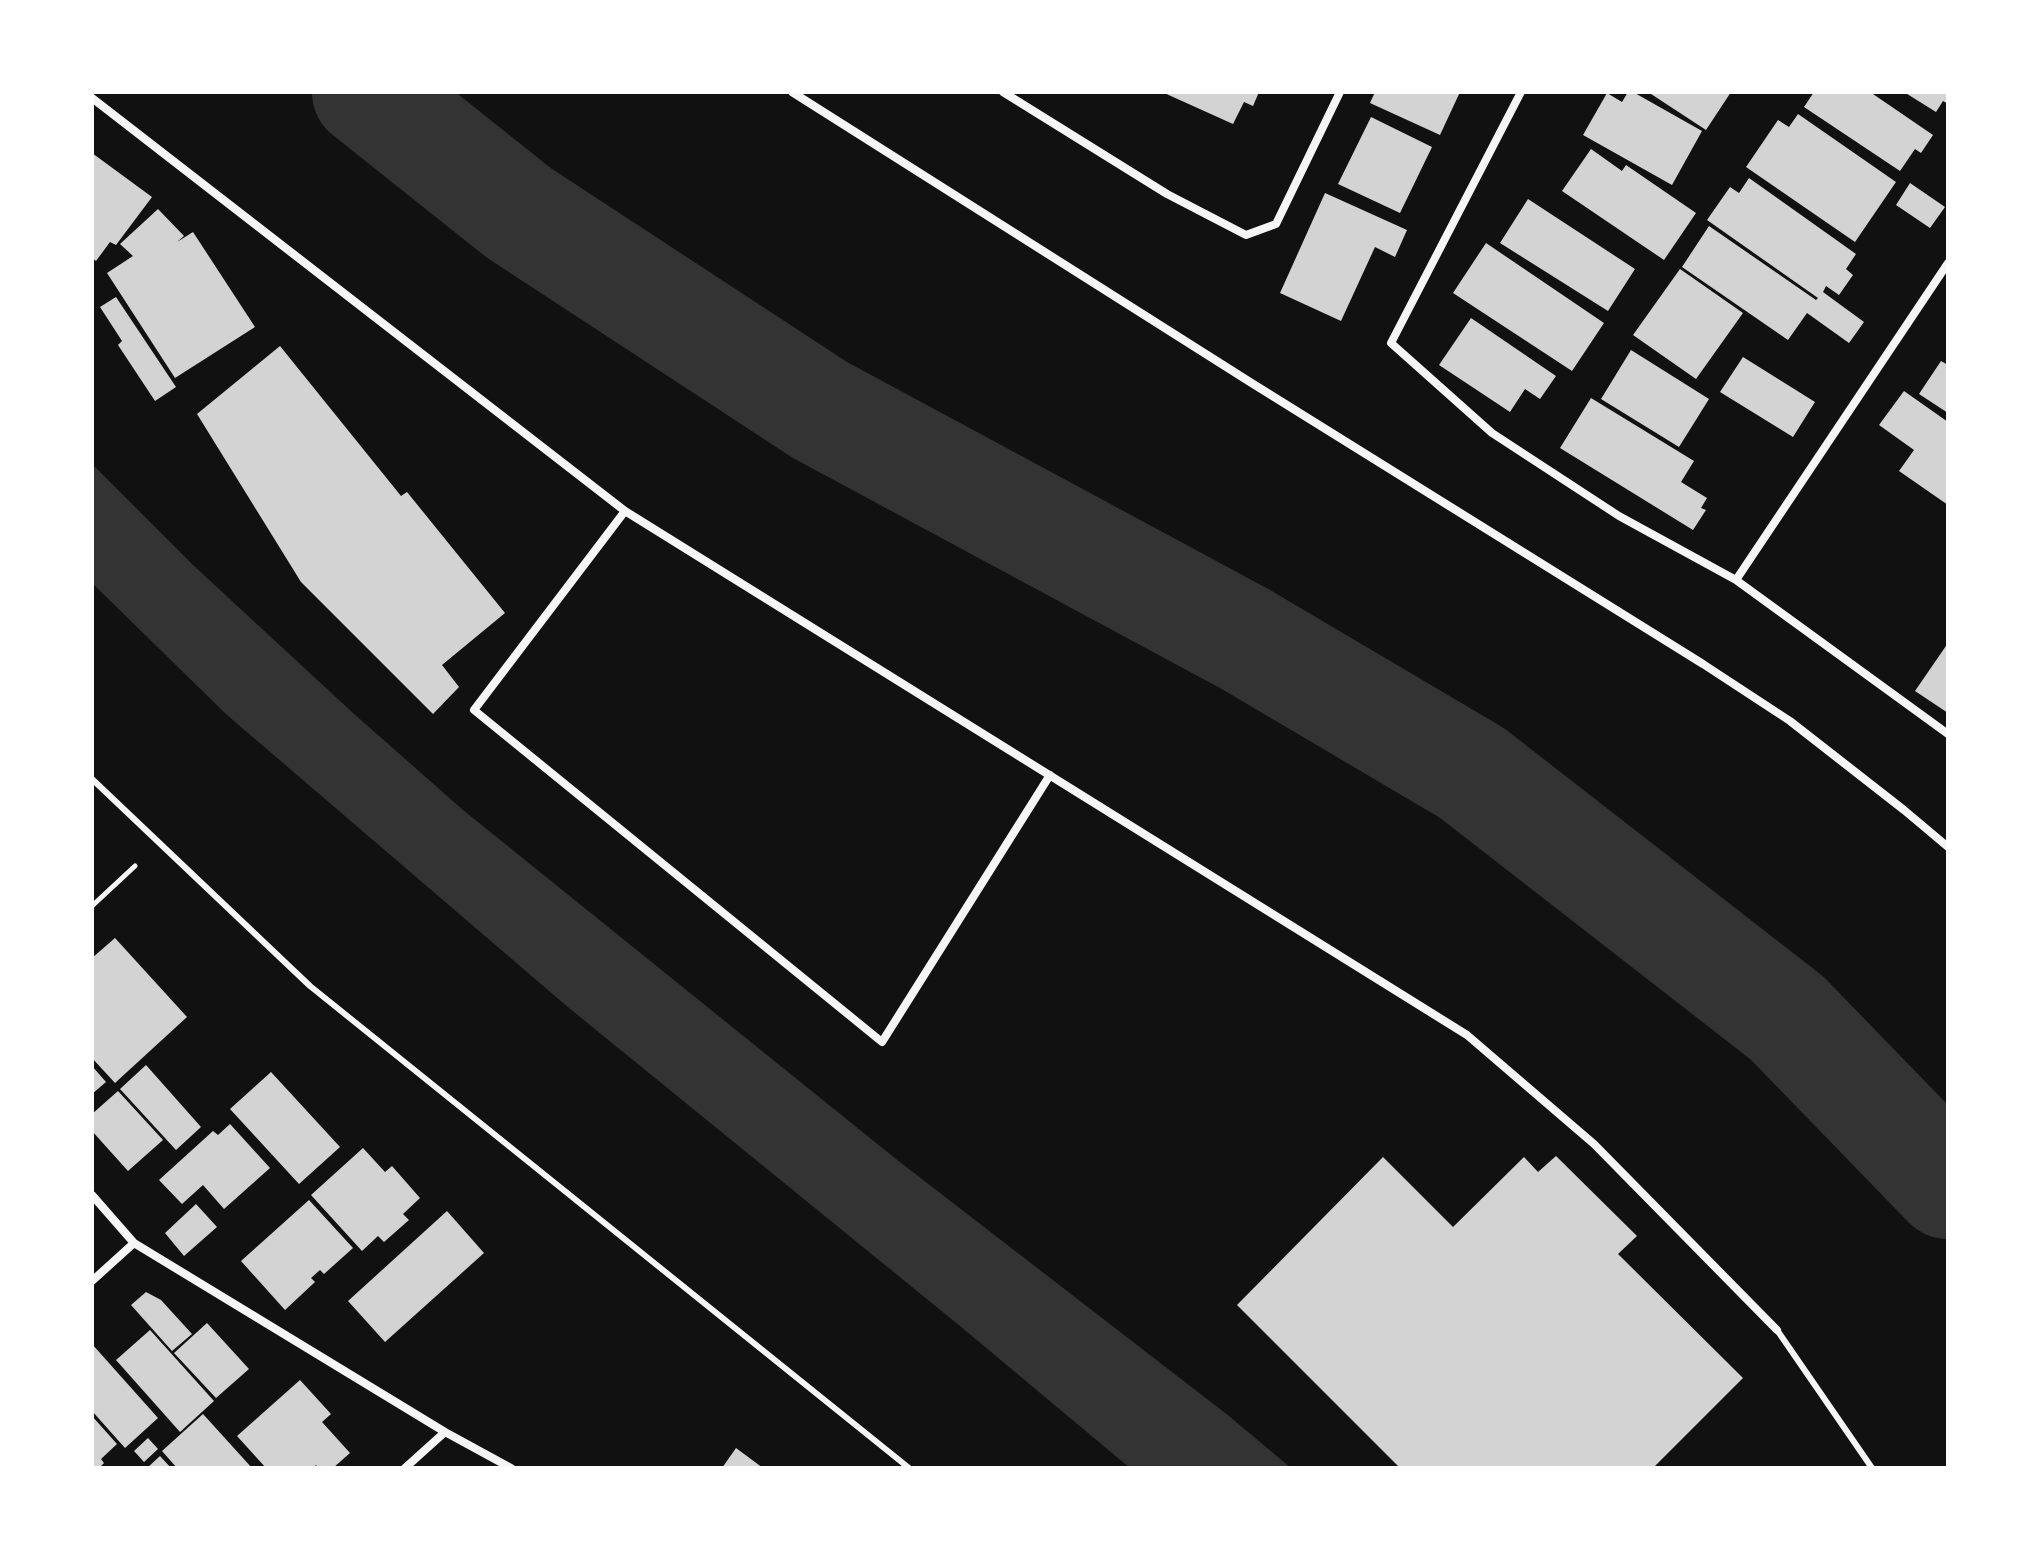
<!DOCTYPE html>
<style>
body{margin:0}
#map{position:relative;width:2040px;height:1560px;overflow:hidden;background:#111;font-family:Overpass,sans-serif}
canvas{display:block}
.frame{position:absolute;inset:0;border:94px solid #fff;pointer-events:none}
</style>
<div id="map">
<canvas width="2040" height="1560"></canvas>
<div class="frame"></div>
</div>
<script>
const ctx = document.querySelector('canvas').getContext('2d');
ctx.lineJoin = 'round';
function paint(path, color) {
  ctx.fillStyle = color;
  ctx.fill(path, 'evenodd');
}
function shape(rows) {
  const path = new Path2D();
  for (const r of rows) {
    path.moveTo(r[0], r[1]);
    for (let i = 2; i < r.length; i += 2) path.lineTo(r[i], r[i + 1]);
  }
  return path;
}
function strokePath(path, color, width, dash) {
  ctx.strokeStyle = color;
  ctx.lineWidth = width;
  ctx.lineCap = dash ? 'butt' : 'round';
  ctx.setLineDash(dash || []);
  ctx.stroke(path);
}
paint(shape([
 [92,464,192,564,353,713,463,810,896,1159,1229,1416,1291,1468,1130,1468,960,1326,569,1008,227,715,92,583]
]), '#333');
strokePath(shape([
 [367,92,519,213,820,410,1245,639,1472,773,1787,1018,1948,1184]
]), '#333', 110);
paint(shape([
 [1162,92,1259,92,1253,106,1244,102,1233,124],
 [1375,92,1460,92,1440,135,1370,103],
 [1628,92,1633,92,1702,131,1672,185,1583,135,1607,93,1622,102],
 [1648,92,1731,92,1706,130],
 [1814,92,1870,92,1933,135,1921,153,1915,149,1900,171,1804,107],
 [1904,92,1948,92,1948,104,1943,101,1936,112],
 [1798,114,1896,182,1855,242,1746,167,1778,120,1789,127],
 [1371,117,1432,147,1400,213,1338,184],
 [1591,149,1622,171,1626,165,1696,213,1664,260,1562,191],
 [92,153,152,197,116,245,110,242,96,261,92,258],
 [1749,178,1856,254,1846,269,1853,275,1839,295,1826,286,1823,292,1864,322,1849,343,1807,313,1788,340,1682,267,1709,226,1816,300,1818,298,1707,220,1730,187,1739,193],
 [1910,183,1945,207,1930,228,1896,205],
 [1325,193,1407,230,1395,257,1375,247,1341,321,1280,293],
 [1528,199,1635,269,1608,311,1500,243],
 [158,209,184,236,177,242,193,232,255,327,175,378,107,273,133,256,120,244],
 [1486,243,1604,323,1572,371,1453,293],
 [1680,269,1743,313,1696,379,1633,335],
 [116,297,176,387,155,401,118,345,122,341,100,307],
 [1471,318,1556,376,1540,399,1525,389,1510,412,1439,365],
 [280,346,401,496,407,492,505,613,442,665,459,687,433,714,301,582,197,414],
 [1631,350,1709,399,1679,447,1601,399],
 [1743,357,1815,402,1793,437,1720,392],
 [1941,361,1948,365,1948,413,1919,394],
 [1904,391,1948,422,1948,505,1899,471,1914,450,1879,425],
 [1591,398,1694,461,1681,482,1707,498,1701,508,1706,510,1693,530,1560,448],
 [1948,643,1948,713,1915,691],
 [115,938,187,1017,115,1083,92,1058,92,958],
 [146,1065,201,1127,176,1150,120,1089],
 [92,1066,106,1082,92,1094],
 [271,1072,340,1147,299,1184,230,1109],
 [118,1091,163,1140,128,1171,92,1131,92,1114],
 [230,1124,270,1168,224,1209,203,1185,182,1204,159,1180,213,1131,218,1135],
 [363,1148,385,1172,392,1166,420,1198,403,1214,409,1220,384,1242,378,1236,362,1251,311,1195],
 [1556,1156,1637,1236,1618,1254,1743,1378,1653,1468,1400,1468,1237,1305,1383,1157,1453,1227,1524,1157,1538,1172],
 [309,1200,353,1248,324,1274,320,1270,311,1278,315,1282,285,1310,241,1261],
 [196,1204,217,1227,184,1256,165,1233],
 [447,1211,484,1253,385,1342,348,1301],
 [146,1292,161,1300,192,1334,172,1351,131,1305],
 [207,1323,249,1369,216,1398,174,1353],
 [150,1330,214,1401,180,1432,116,1360],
 [92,1344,158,1418,125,1448,92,1411],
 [300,1380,331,1414,322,1422,350,1453,333,1468,318,1468,316,1465,313,1468,266,1468,237,1436],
 [203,1414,252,1468,177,1468,162,1451],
 [92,1416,117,1444,101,1459,104,1463,99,1468,92,1468],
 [148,1438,158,1449,144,1462,134,1451],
 [736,1448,763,1468,722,1468],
 [160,1456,171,1468,147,1468]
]), '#d3d3d3');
strokePath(shape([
 [92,906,135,866]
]), '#f5f5f5', 5);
strokePath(shape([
 [92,779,310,986,909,1468],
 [1777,1330,1872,1468]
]), '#f5f5f5', 6);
strokePath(shape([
 [792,92,1250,382,1703,664,1790,721,1904,810,1948,847],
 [1003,92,1167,194,1246,235,1276,224,1340,92],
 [1521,92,1391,343,1492,433,1619,516,1736,580,1948,734],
 [92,98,625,511,1467,1035,1594,1144,1777,1330],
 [625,511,474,710,882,1042,1050,775],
 [1736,580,1948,263],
 [92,1195,134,1243,445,1432,511,1468],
 [92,1281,134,1243],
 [405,1468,445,1432]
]), '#f5f5f5', 8);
</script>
